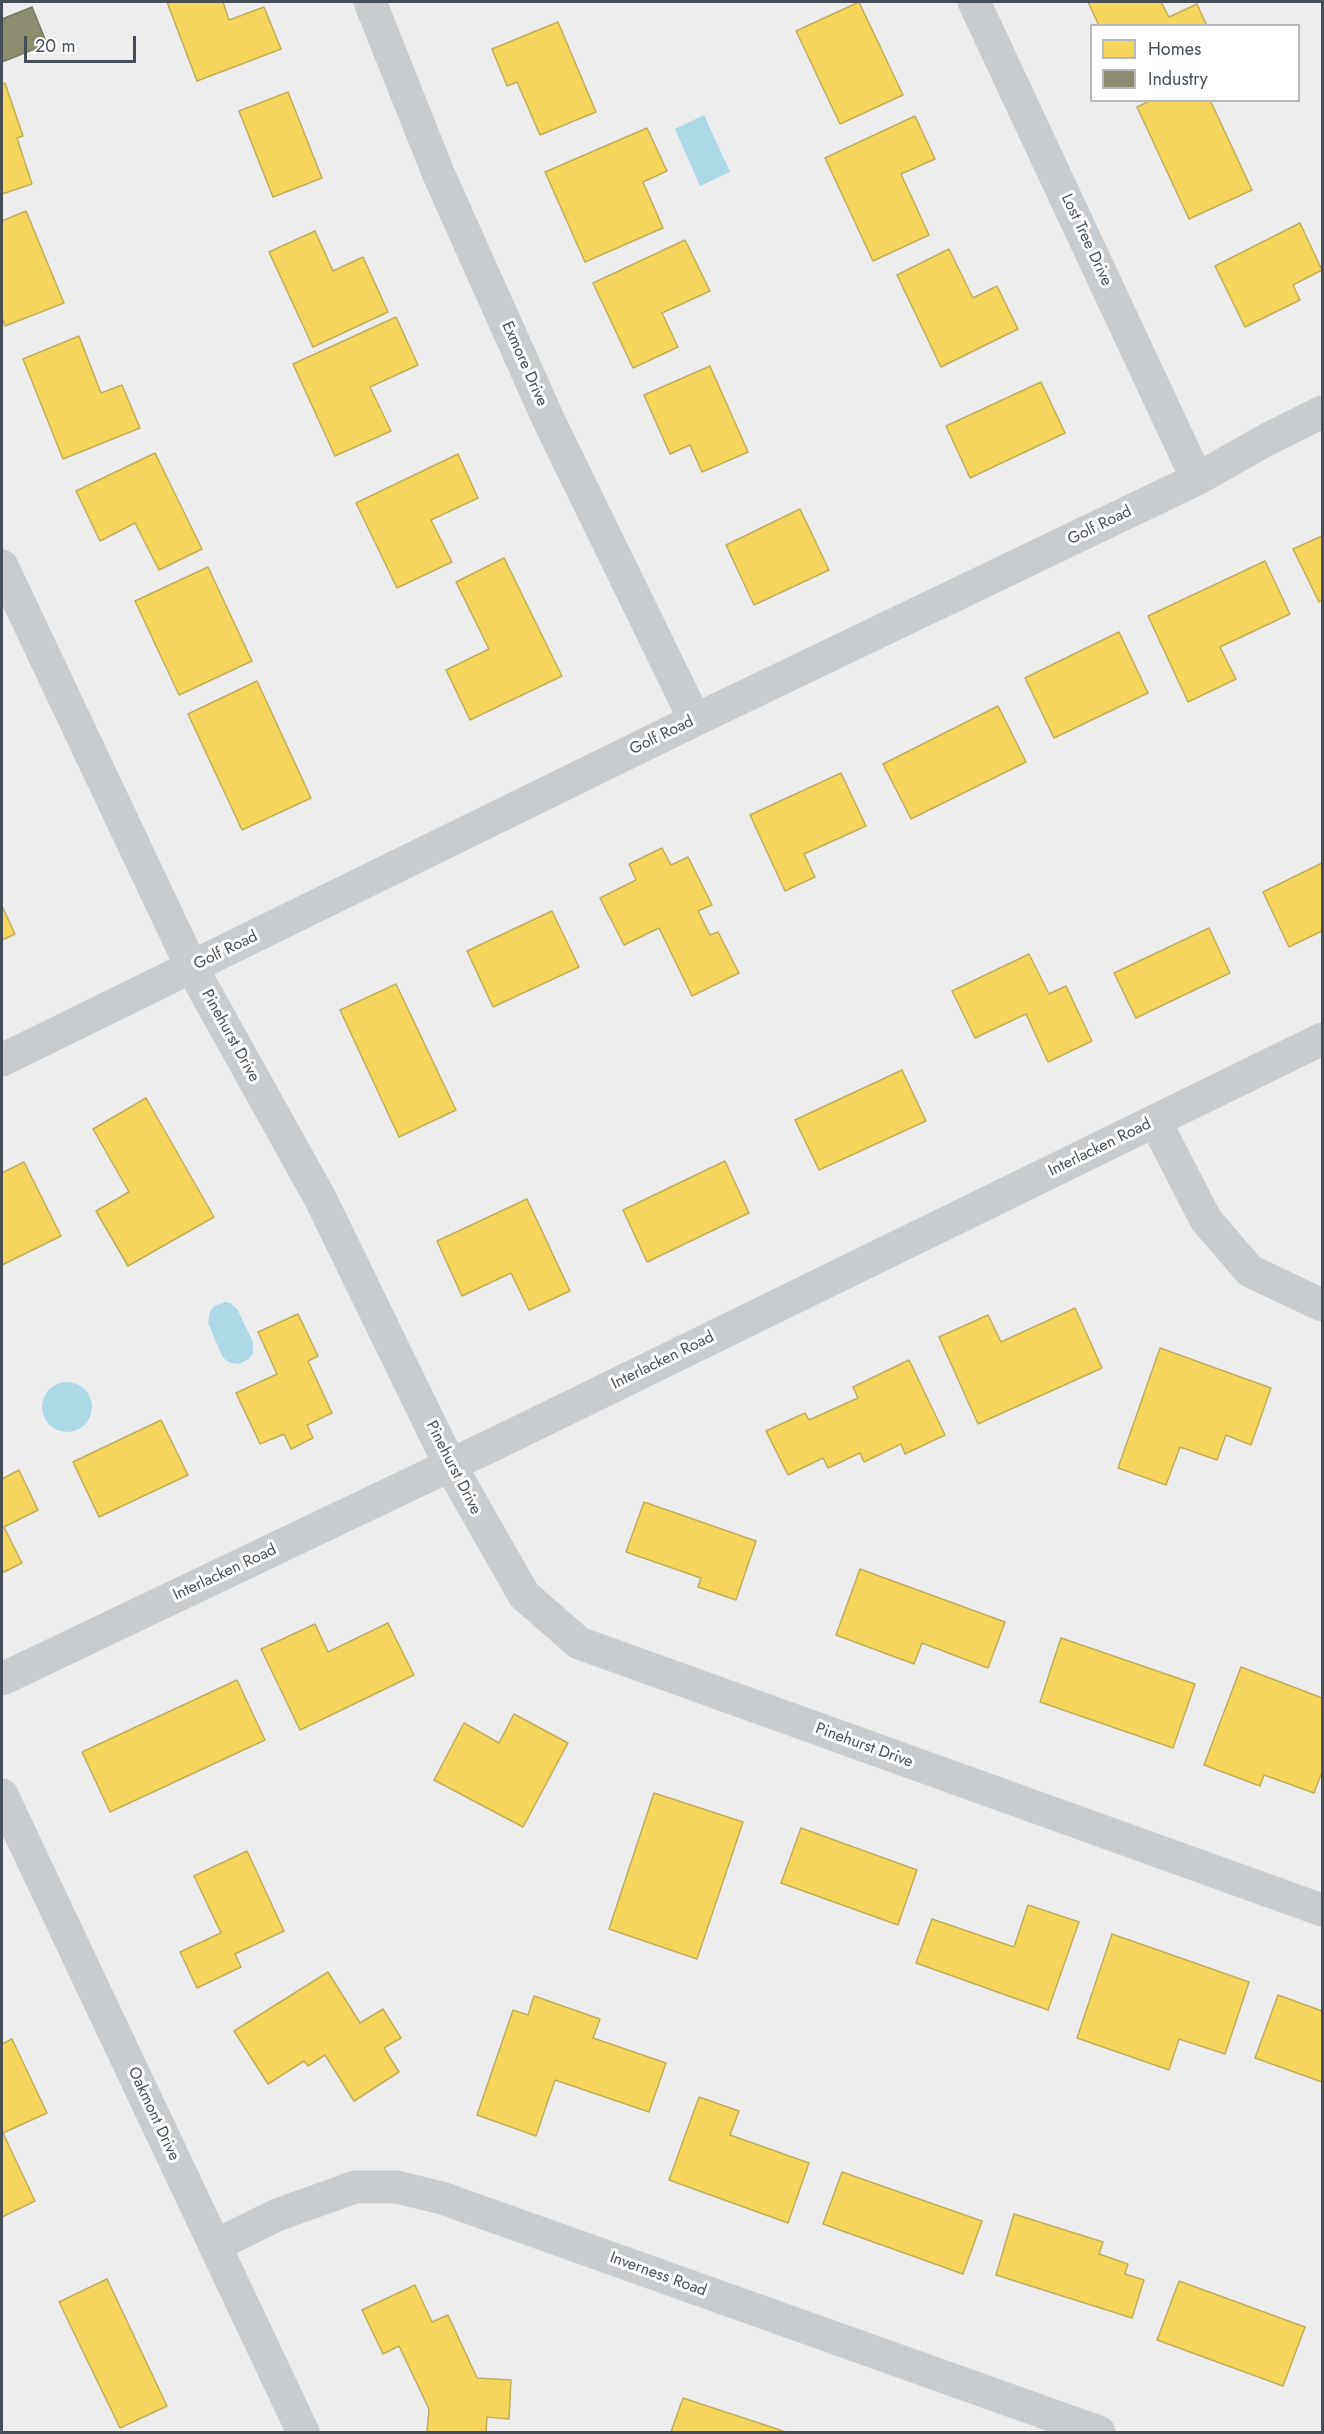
<!DOCTYPE html>
<style>
body{margin:0}
#map{position:relative;width:1324px;height:2434px;overflow:hidden;background:#eeeded;font-family:Jost,sans-serif}
canvas{display:block}
.frame{position:absolute;inset:0;border:3px solid #464f57;pointer-events:none}
.legend{position:absolute;left:1090px;top:24px;width:210px;height:78px;box-sizing:border-box;background:#fff;border:2px solid #b5b9bc;margin:0;padding:8px 10px;list-style:none;font-size:18px;color:#464f57}
.legend li{display:flex;align-items:center;gap:12px;height:30px}
.legend b{width:30px;border:2px solid #b5b9bc}
.scale{position:absolute;left:24px;top:36px;width:112px;height:27px;box-sizing:border-box;border:3px solid #464f57;border-top:0;padding-left:8px;font-size:18px;line-height:21px;white-space:nowrap;color:#464f57;-webkit-text-stroke:4px #fff;paint-order:stroke}
</style>
<div id="map">
<canvas width="1324" height="2434"></canvas>
<div class="frame"></div>
<ul class="legend">
<li><b style="height:16px;background:#f6d55c"></b>Homes</li>
<li><b style="height:16px;background:#8c8c6e"></b>Industry</li>
</ul>
<div class="scale">20 m</div>
</div>
<script>
const ctx = document.querySelector('canvas').getContext('2d');
ctx.lineJoin = 'round';
function paint(path, color) {
  ctx.fillStyle = color;
  ctx.fill(path, 'evenodd');
}
function shape(rows) {
  const path = new Path2D();
  for (const r of rows) {
    if (r.length === 3) {
      path.moveTo(r[0] + r[2], r[1]);
      path.arc(r[0], r[1], r[2], 0, 2 * Math.PI);
      continue;
    }
    path.moveTo(r[0], r[1]);
    for (let i = 2; i < r.length; i += 2) path.lineTo(r[i], r[i + 1]);
  }
  return path;
}
function strokePath(path, color, width, dash) {
  ctx.strokeStyle = color;
  ctx.lineWidth = width;
  ctx.lineCap = dash ? 'butt' : 'round';
  ctx.setLineDash(dash || []);
  ctx.stroke(path);
}
function write(font, color, halo, rows, align = 'center') {
  ctx.font = font + ' Jost,sans-serif';
  ctx.lineWidth = 6;
  ctx.setLineDash([]);
  ctx.textBaseline = 'middle';
  ctx.strokeStyle = halo;
  ctx.fillStyle = color;
  for (const [text, x, y, turn = 0] of rows) {
    ctx.save();
    ctx.translate(x, y);
    ctx.rotate((+turn || 0) * Math.PI / 180);
    ctx.textAlign = isNaN(turn) ? turn : align;
    if (halo) ctx.strokeText(text, 0, 0);
    ctx.fillText(text, 0, 0);
    ctx.restore();
  }
}
paint(shape([
 [704,115,730,172,700,186,675,129],
 [225,1302,230,1303,237,1309,253,1342,253,1353,249,1359,239,1364,231,1363,223,1358,208,1323,210,1312,214,1306],
 [67,1407,25]
]), '#acd9e5');
const homes = shape([
 [167,2,223,2,229,20,264,7,281,49,197,81,167,2],
 [859,2,903,95,840,124,796,31,859,2],
 [1088,2,1161,2,1169,17,1197,4,1207,26,1099,26,1088,2],
 [558,22,596,112,540,135,517,82,507,86,492,49,558,22],
 [5,83,23,136,17,138,32,184,2,194,2,84,5,83],
 [288,92,322,178,273,197,239,111,288,92],
 [1152,100,1210,100,1252,190,1189,219,1137,107,1152,100],
 [915,116,935,159,901,174,929,235,873,261,825,158,915,116],
 [647,128,667,171,643,182,663,228,585,262,545,172,647,128],
 [26,211,64,303,5,326,2,317,2,221,26,211],
 [1300,223,1322,270,1293,285,1300,300,1245,327,1215,266,1300,223],
 [315,231,333,271,363,257,388,312,313,347,269,252,315,231],
 [685,240,710,291,662,313,678,347,633,368,593,283,685,240],
 [949,249,973,298,997,286,1018,329,941,367,897,275,949,249],
 [396,317,418,365,370,387,391,431,335,456,293,364,396,317],
 [79,336,101,393,122,385,140,428,63,459,23,359,79,336],
 [710,366,748,452,702,472,690,445,670,454,644,395,710,366],
 [1041,382,1065,433,970,478,946,426,1041,382],
 [155,453,202,549,159,570,135,523,100,541,76,491,155,453],
 [458,454,478,498,431,520,452,562,397,588,356,503,458,454],
 [800,509,829,570,754,605,726,545,800,509],
 [1322,536,1322,600,1319,602,1293,549,1322,536],
 [504,558,562,676,470,720,446,670,489,649,456,582,504,558],
 [1265,561,1290,614,1220,647,1236,679,1188,702,1148,616,1265,561],
 [208,567,252,661,179,695,135,601,208,567],
 [1119,632,1148,693,1054,738,1025,678,1119,632],
 [257,681,311,798,242,830,188,714,257,681],
 [998,706,1026,762,911,819,883,764,998,706],
 [841,773,866,826,804,854,815,877,785,891,750,815,841,773],
 [662,848,671,865,688,857,712,905,698,911,710,935,718,932,739,973,692,996,659,928,624,945,600,898,636,880,629,864,662,848],
 [1322,863,1322,931,1289,947,1263,892,1322,863],
 [2,906,15,934,2,940,2,906],
 [552,911,579,967,493,1007,467,951,552,911],
 [1209,928,1230,973,1136,1018,1114,973,1209,928],
 [1029,954,1049,994,1066,986,1092,1041,1048,1062,1026,1014,975,1038,952,991,1029,954],
 [396,984,456,1110,399,1137,340,1010,396,984],
 [902,1070,926,1121,819,1170,795,1120,902,1070],
 [146,1098,214,1217,128,1266,96,1211,129,1192,93,1129,146,1098],
 [725,1161,749,1213,647,1262,623,1210,725,1161],
 [24,1162,61,1236,2,1265,2,1173,24,1162],
 [527,1199,570,1291,529,1310,511,1273,462,1296,437,1241,527,1199],
 [1075,1308,1102,1368,978,1424,939,1337,988,1315,1001,1342,1075,1308],
 [298,1314,318,1356,308,1361,332,1413,307,1425,313,1438,291,1449,284,1434,260,1444,236,1393,277,1374,258,1332,298,1314],
 [1160,1348,1271,1388,1251,1445,1226,1435,1217,1460,1180,1447,1166,1485,1118,1468,1160,1348],
 [909,1360,945,1435,905,1454,901,1444,864,1462,860,1453,828,1468,823,1458,788,1475,766,1431,805,1413,809,1420,858,1398,853,1387,909,1360],
 [161,1420,188,1475,99,1517,73,1462,161,1420],
 [19,1470,38,1510,4,1527,22,1563,2,1573,2,1479,19,1470],
 [644,1502,756,1541,736,1600,698,1587,701,1578,626,1552,644,1502],
 [860,1569,1005,1622,988,1668,922,1643,914,1664,836,1635,860,1569],
 [388,1623,414,1675,300,1730,261,1649,315,1624,328,1652,388,1623],
 [1061,1638,1195,1684,1173,1748,1040,1702,1061,1638],
 [1241,1667,1322,1698,1322,1772,1314,1793,1264,1775,1260,1786,1204,1765,1241,1667],
 [237,1680,265,1740,110,1812,82,1752,237,1680],
 [514,1714,568,1743,523,1827,434,1780,464,1723,499,1743,514,1714],
 [654,1793,743,1822,697,1959,609,1929,654,1793],
 [801,1828,917,1870,898,1925,781,1883,801,1828],
 [247,1851,284,1931,235,1954,241,1967,197,1988,180,1952,221,1933,194,1876,247,1851],
 [1028,1905,1079,1922,1048,2010,916,1963,932,1919,1014,1947,1028,1905],
 [1112,1934,1249,1982,1225,2054,1179,2039,1169,2070,1077,2038,1112,1934],
 [328,1972,360,2023,383,2009,401,2038,384,2048,399,2072,354,2101,325,2055,308,2066,304,2061,268,2084,234,2031,328,1972],
 [1278,1995,1322,2011,1322,2082,1255,2058,1278,1995],
 [534,1996,600,2019,593,2038,666,2063,649,2112,555,2080,536,2136,477,2115,513,2010,528,2015,534,1996],
 [12,2039,47,2113,3,2133,35,2201,2,2217,2,2044,12,2039],
 [699,2097,739,2111,730,2135,809,2163,788,2223,669,2180,699,2097],
 [842,2172,982,2221,963,2274,823,2224,842,2172],
 [1014,2214,1103,2242,1099,2254,1128,2264,1125,2274,1144,2280,1132,2318,996,2275,1014,2214],
 [107,2279,167,2406,120,2428,59,2302,107,2279],
 [1179,2281,1305,2327,1283,2386,1157,2340,1179,2281],
 [415,2285,432,2322,448,2315,477,2378,511,2380,509,2419,487,2417,486,2432,427,2432,429,2409,399,2346,383,2354,362,2310,415,2285],
 [683,2398,786,2432,671,2432,683,2398]
]);
paint(homes, '#f6d55c');
strokePath(homes, '#c1ad5a', 1.5);
const industry = shape([
 [32,7,47,44,2,62,2,19,32,7]
]);
paint(industry, '#8c8c6e');
strokePath(industry, '#777a67', 1.5);
strokePath(shape([
 [370,2,439,175,550,423,695,720],
 [974,2,1197,479],
 [2,566,192,968,320,1198,450,1465,524,1595,579,1643,1322,1910],
 [2,1060,695,720,1197,479,1266,440,1322,412],
 [1155,1121,1206,1220,1250,1271,1322,1305],
 [2,1679,507,1438,1322,1039],
 [2,1795,303,2432],
 [216,2245,277,2215,355,2187,397,2187,442,2198,1099,2432]
]), '#c9ccce', 33);
write('16px', '#464f57', '#fff', [
 ["Lost Tree Drive",1086,240,65],
 ["Exmore Drive",524,364,66],
 ["Golf Road",1100,526,-26],
 ["Golf Road",662,736,-26],
 ["Golf Road",226,951,-26],
 ["Pinehurst Drive",230,1036,61],
 ["Interlacken Road",1100,1148,-26],
 ["Interlacken Road",663,1361,-26],
 ["Pinehurst Drive",453,1468,63],
 ["Interlacken Road",225,1573,-25],
 ["Pinehurst Drive",864,1746,20],
 ["Oakmont Drive",153,2114,65],
 ["Inverness Road",658,2275,20]
]);
</script>
